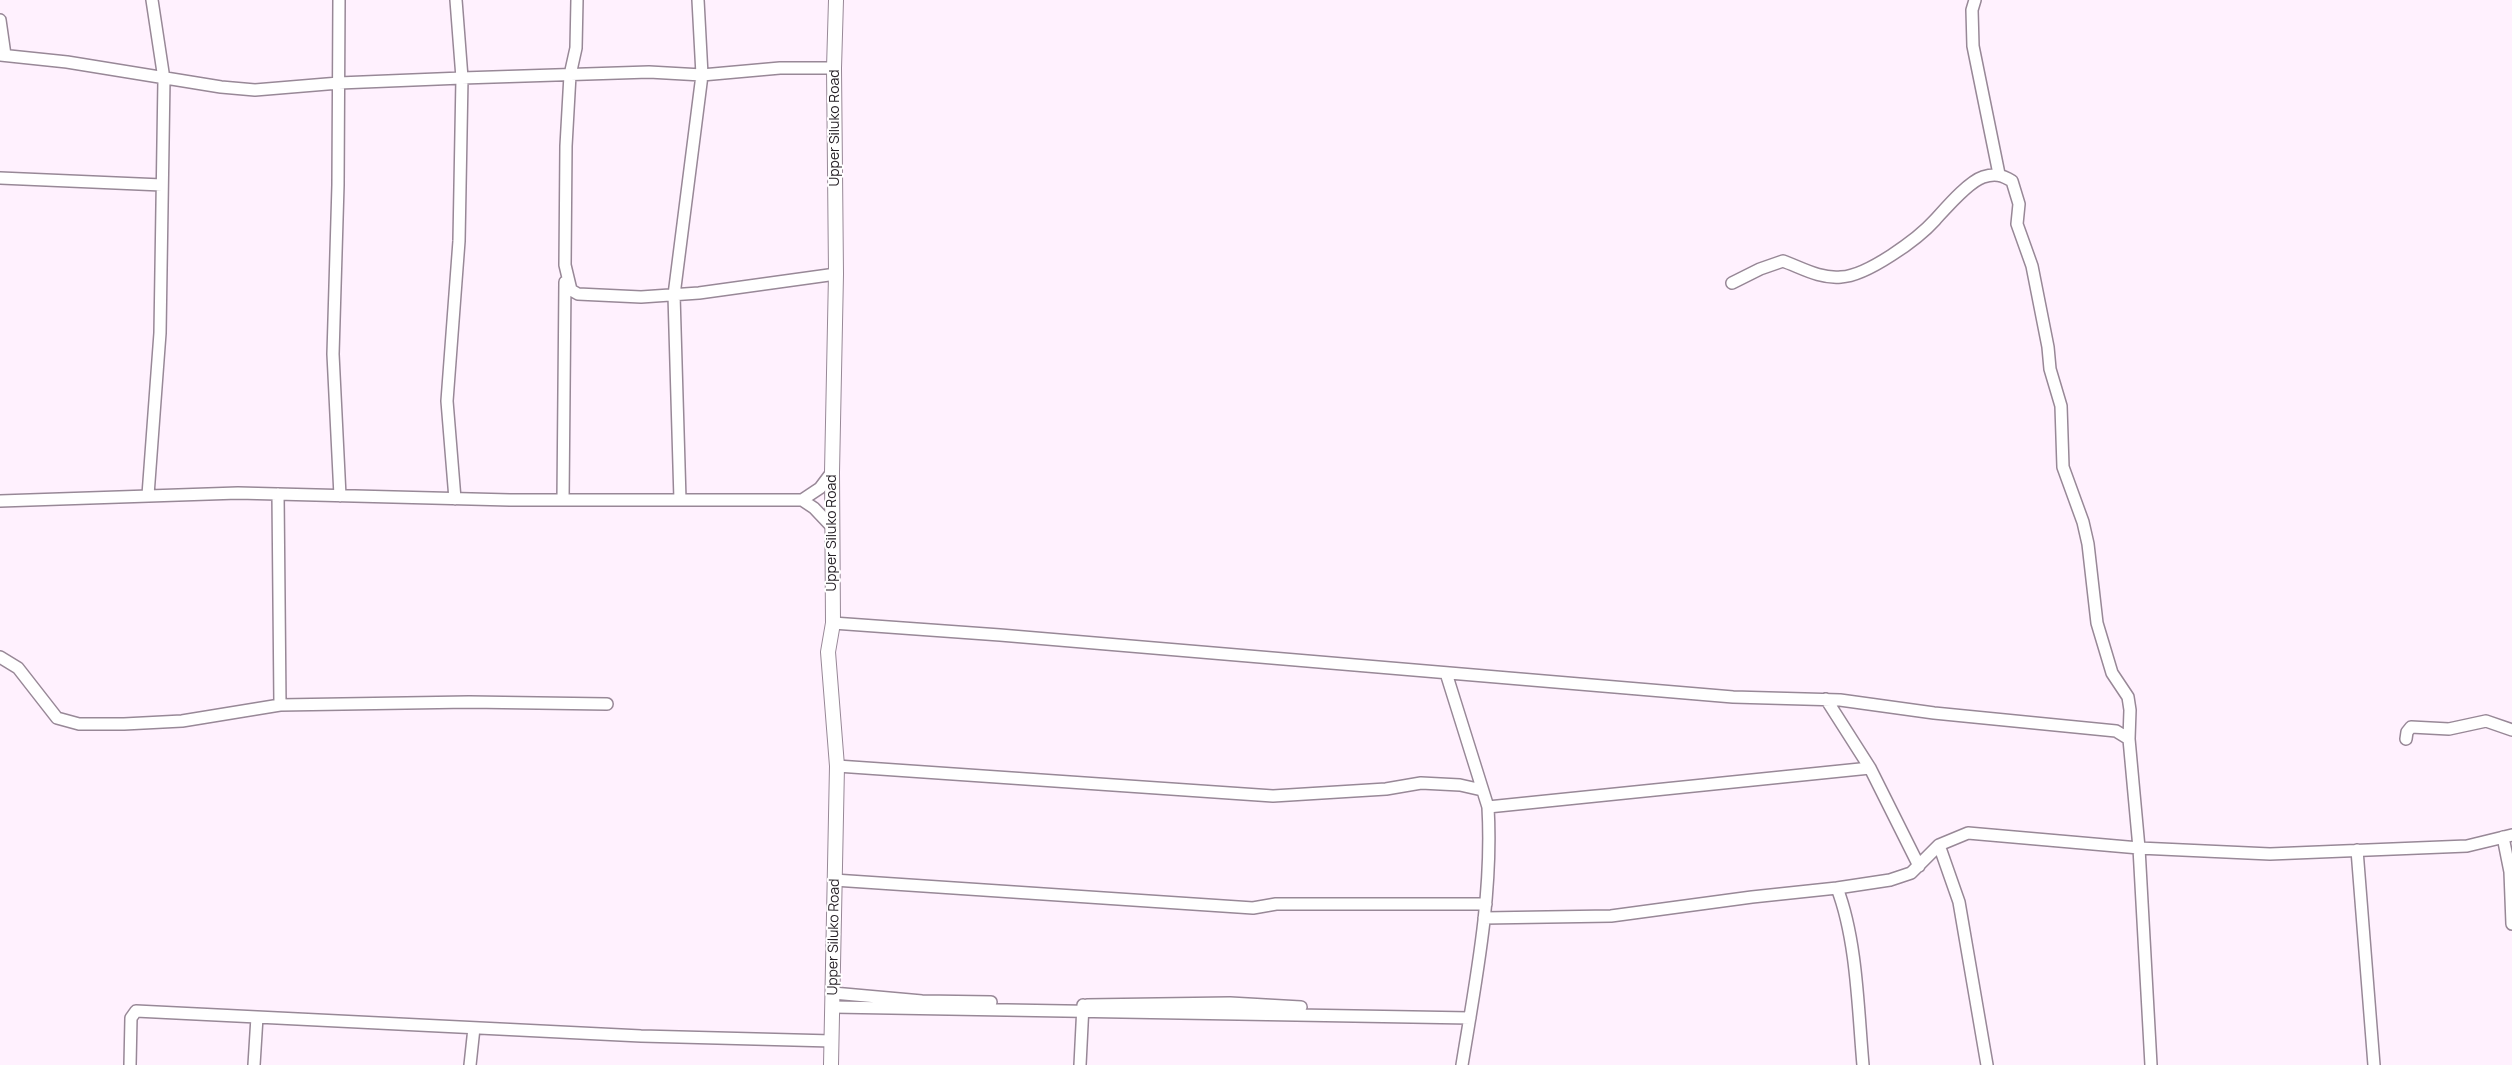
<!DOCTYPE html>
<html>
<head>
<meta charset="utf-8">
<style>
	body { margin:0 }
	canvas { display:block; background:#fff1fe }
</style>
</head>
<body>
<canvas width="2512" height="1065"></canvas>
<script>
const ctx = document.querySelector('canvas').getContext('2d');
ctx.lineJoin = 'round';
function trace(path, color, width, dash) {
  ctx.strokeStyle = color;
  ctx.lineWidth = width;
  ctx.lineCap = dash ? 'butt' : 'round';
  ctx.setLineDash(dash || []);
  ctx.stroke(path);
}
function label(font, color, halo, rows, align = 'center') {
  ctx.font = font + ' Manrope,sans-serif';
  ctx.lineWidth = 4;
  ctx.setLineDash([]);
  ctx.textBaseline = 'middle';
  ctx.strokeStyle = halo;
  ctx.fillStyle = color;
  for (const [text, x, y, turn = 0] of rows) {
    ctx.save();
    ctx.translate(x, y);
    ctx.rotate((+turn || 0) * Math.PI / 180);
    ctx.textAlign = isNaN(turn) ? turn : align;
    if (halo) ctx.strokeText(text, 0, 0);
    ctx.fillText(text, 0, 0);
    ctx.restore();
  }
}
const minor = new Path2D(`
	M339 0 338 185 333 354 340 496
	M577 0 576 48 570 75 566 146 565 265 571 290 578 294 641 297 699 293 836 274
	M1975 0 1972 10 1973 46 1999 174
	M0 20 5 55
	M0 55 67 62 221 87 255 90 339 83 462 78 649 72 702 75 780 68H834
	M0 178 162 185
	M1732 283 1760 269 1783 261C1802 268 1820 279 1841 277 1867 276 1918 239 1935 220 1946 208 1968 182 1983 177 1995 173 2002 175 2012 181L2019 204 2017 224 2032 266 2048 347 2050 369 2061 406 2063 467 2083 522 2088 544 2097 623 2112 673 2128 697 2130 710 2129 739
	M278 494 280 705
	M148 495 160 333 164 79 152 0
	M455 499 447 401 459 241 462 78 456 0
	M563 500 565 282
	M680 500 674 295 702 75 698 0
	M802 500 820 488 832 472
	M0 501 238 493 510 500H802L814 508 832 527
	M833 623 1000 635 1733 697 1840 700 1934 713 2116 731 2129 739 2139 848 2151 1065
	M0 657 18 668 57 718 79 724H124L182 721 280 705 469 702 607 704
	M1446 673 1488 807 1870 768
	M1826 699 1870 768 1919 866
	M2406 739 2407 732 2411 727 2449 729 2486 721 2512 730
	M837 766 1273 796 1386 789 1421 783 1460 785 1482 790
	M2503 837 2510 872 2512 924
	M1939 845 1959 902 1987 1065
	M2357 850 2374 1065
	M834 880 1253 908 1276 904H1486
	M1837 888 1890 880 1911 873 1939 845 1968 833 2139 848 2270 854 2467 846 2512 835
	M1484 918 1611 916 1752 897 1837 888C1857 940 1858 1010 1863 1065
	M833 993 922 1001 991 1002
	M1087 1005 1230 1003 1301 1007
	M833 1007 1470 1018
	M130 1065 131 1018 136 1011 641 1036 832 1041
	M254 1065 257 1017
	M470 1065 474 1028
	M1080 1065 1083 1005
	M1462 1065C1476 979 1493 894 1488 807`);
const major = new Path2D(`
	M831 1065 837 766 828 652 833 623 832 472 836 274 834 68 836 0`);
trace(minor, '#988897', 14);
trace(major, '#988897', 16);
trace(minor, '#fff', 11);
trace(major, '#fff', 14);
label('14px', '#262026', '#fff', [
	["Upper Siluko Road",835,128,-90],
	["Upper Siluko Road",832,533,-90],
	["Upper Siluko Road",834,937,-89]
]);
</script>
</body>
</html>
